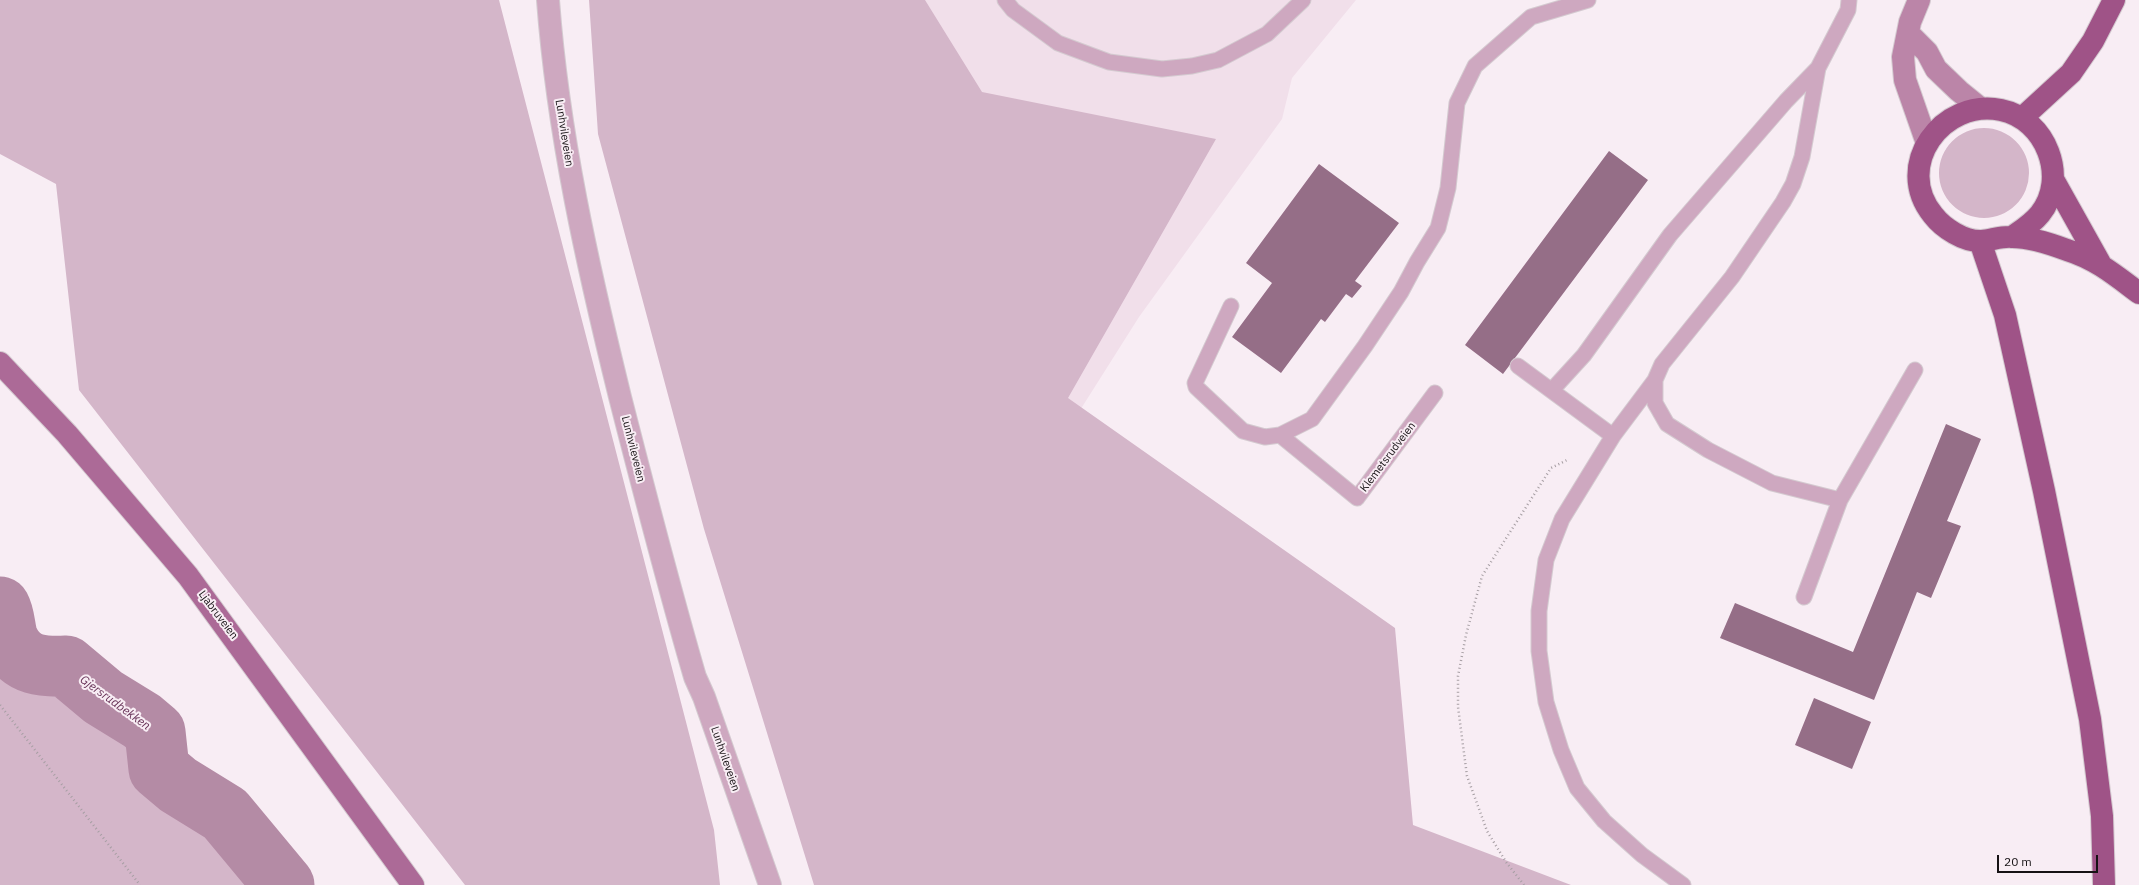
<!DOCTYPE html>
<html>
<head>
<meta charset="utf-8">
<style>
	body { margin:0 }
	#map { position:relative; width:2139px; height:885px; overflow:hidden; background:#f8edf4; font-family:"IBM Plex Sans",sans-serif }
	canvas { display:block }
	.scale { position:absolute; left:1997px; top:855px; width:101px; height:18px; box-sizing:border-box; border:2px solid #161214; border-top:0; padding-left:5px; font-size:12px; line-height:14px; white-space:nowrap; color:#161214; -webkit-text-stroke:3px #f8edf4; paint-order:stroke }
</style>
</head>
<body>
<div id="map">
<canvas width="2139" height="885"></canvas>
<div class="scale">20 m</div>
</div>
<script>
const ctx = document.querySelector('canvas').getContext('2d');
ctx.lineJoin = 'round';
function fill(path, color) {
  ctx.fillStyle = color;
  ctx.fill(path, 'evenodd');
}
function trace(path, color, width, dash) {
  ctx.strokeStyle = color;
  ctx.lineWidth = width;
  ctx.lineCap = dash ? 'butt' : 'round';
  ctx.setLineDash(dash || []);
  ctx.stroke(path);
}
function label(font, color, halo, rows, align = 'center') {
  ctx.font = font + ' "IBM Plex Sans",sans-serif';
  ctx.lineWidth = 4;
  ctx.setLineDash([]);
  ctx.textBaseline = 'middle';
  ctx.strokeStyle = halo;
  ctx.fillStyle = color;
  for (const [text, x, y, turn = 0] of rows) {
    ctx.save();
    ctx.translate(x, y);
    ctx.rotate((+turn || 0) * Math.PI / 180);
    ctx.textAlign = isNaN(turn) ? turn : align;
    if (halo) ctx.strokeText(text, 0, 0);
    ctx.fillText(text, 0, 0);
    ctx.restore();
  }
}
fill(new Path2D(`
	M874 0H1356L1292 78 1282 119 1139 317 1077 415 1031 432Z`), '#f1dfea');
fill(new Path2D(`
	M0 0H499L714 830 720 885H465L79 390 56 184 0 154Z
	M589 0H925L982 92 1216 139 1068 398 1395 628 1413 825 1571 885H814L704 529 598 134Z
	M1939 173a45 45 0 1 1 90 0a45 45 0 1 1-90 0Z
	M0 594 270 885H0Z`), '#d4b6c9');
trace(new Path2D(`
	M0 607C6 618 4 633 10 643 22 666 43 667 66 666L103 697 142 721 155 732 159 769 178 785 225 814 284 885`), '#b48ba5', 61);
fill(new Path2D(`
	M1609 151 1648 180 1503 374 1465 345Z
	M1319 164 1399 223 1355 281 1362 286 1352 298 1346 294 1325 322 1321 319 1281 373 1232 337 1272 283 1246 263Z
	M1946 424 1981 439 1947 521 1961 526 1931 598 1917 592 1874 700 1720 638 1735 603 1853 652Z
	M1814 698 1871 722 1852 769 1795 745Z`), '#956e87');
const lane = new Path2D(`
	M1005 0 1013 10 1058 43 1109 62 1162 69 1192 66 1218 60 1267 34 1303 0
	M1231 306 1195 383 1196 387 1243 431 1265 437 1280 435 1312 419 1365 346 1401 292 1417 262 1438 228 1448 188 1457 103 1475 66 1531 17 1588 0
	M1518 366 1613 436
	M1655 380 1613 436 1562 519 1546 560 1539 611V651L1546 702 1561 750 1577 788 1604 821 1642 855 1683 885
	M1552 390 1584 355 1670 235 1786 101 1818 68 1848 10 1849 0
	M1280 435 1357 498 1435 393
	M1840 500 1915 370
	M1804 597 1840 500 1772 483 1708 450 1667 424 1655 403V380L1662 364 1732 277 1783 202 1793 184 1802 157 1818 68`);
const street = new Path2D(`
	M548 0C558 135 588 267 620 397 644 491 668 584 695 677L704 697 770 885`);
const secondary = new Path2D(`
	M1919 0 1910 22 1903 57 1905 80 1927 143
	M1909 34 1927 52 1936 69 1959 91 1980 108`);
const primary = new Path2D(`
	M0 363 67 434 188 576 413 885`);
const highway = new Path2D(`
	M2022 118 2071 73 2093 41 2114 0
	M2053 179 2100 263
	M2012 237C2022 230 2032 224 2040 214 2069 178 2046 119 2001 110 1942 98 1893 166 1933 215 1943 228 1964 242 1982 241 1992 240 2002 236 2012 237 2029 237 2051 244 2067 250 2096 259 2115 275 2139 293
	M1980 241 2005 315 2044 491 2090 719 2102 816 2104 885`);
trace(lane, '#d4cad0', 17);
trace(street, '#d4cad0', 24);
trace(secondary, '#d4cad0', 24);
trace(primary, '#d4cad0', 24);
trace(highway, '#d4cad0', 24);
trace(new Path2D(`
	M0 705 140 885
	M1524 885 1506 862 1487 831 1467 776 1458 707V676L1466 635 1482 576 1551 468 1567 460`), '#a69ea3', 2.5, [1, 3]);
trace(lane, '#cea8c0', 15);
trace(street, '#cea8c0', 22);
trace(secondary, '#bb85a8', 22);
trace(primary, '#ac6a97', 22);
trace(highway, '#9f5387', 22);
label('11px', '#161214', '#f8edf4', [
	["Lunhvileveien",564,133,81],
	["Lunhvileveien",633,449,76],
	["Klemetsrudveien",1388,457,-53],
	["Ljabruveien",218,615,53],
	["Lunhvileveien",725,759,71]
]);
label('italic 12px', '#663156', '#f8edf4', [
	["Gjersrudbekken",115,703,36]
]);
</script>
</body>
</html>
